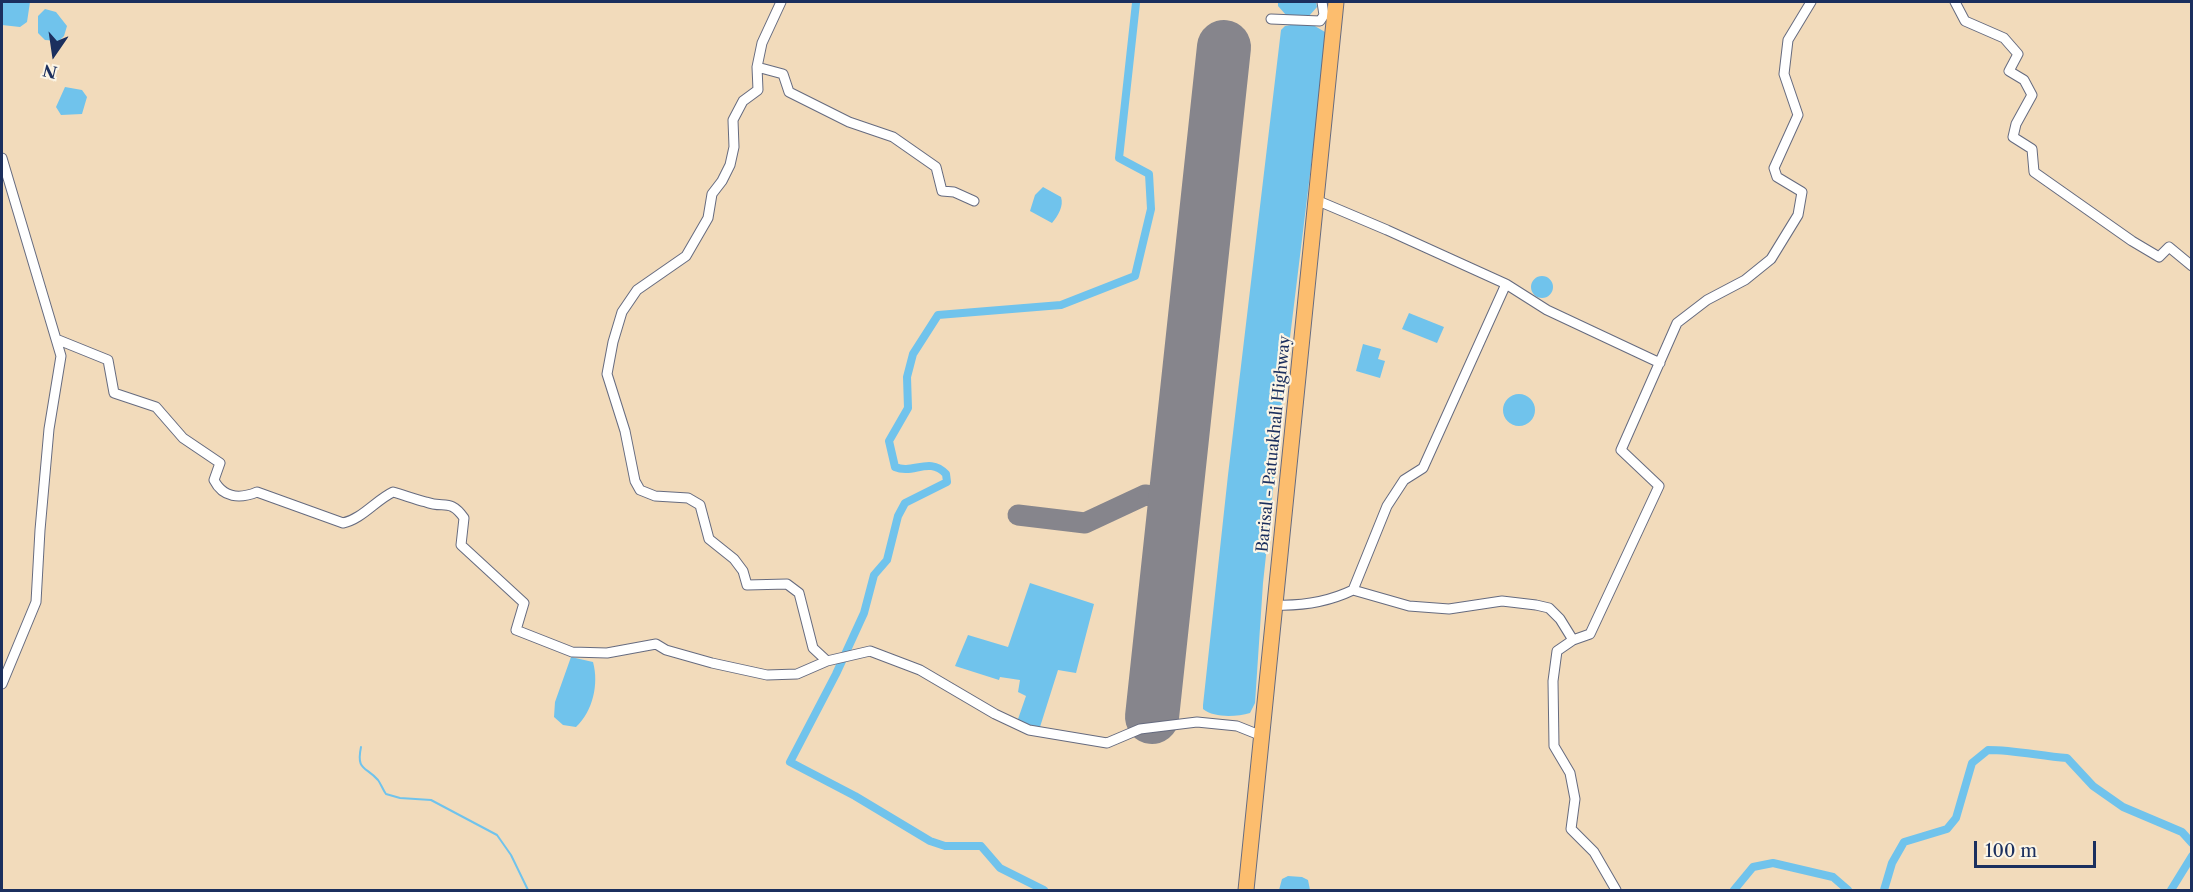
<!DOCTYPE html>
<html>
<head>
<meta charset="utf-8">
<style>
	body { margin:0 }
	#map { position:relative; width:2193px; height:892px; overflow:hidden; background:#f2dbbb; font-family:"Libre Caslon Text",serif }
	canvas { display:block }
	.frame { position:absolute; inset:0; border:3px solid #1b2f5e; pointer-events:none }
	.north { position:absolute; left:24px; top:24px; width:60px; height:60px; -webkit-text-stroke:4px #fcf5e5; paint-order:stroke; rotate:193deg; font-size:16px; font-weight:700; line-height:24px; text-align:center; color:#1b2f5e }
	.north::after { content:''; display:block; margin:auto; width:21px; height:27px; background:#1b2f5e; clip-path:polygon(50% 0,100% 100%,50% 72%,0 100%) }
	.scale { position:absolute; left:1974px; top:841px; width:122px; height:27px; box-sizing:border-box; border:3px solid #1b2f5e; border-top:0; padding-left:8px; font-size:18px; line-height:21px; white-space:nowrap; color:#1b2f5e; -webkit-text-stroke:4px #fcf5e5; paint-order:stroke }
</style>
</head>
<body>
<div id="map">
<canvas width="2193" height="892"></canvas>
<div class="frame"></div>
<div class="north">N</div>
<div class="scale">100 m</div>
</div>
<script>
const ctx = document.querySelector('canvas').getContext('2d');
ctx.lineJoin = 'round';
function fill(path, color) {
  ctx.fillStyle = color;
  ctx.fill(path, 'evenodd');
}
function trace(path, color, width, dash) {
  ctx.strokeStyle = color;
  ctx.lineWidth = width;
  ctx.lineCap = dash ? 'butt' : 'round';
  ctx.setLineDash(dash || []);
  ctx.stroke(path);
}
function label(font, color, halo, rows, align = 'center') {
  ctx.font = font + ' "Libre Caslon Text",serif';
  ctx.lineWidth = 4.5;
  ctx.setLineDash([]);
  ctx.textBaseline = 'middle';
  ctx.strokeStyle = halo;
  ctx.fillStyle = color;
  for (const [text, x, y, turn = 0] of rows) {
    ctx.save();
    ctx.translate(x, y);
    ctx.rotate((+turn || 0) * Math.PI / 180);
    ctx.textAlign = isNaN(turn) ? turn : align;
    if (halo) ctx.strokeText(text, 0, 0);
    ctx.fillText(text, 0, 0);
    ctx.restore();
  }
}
fill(new Path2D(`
	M2 2H30L27 22 20 27 2 25Z
	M1278 2H1316L1317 7 1309 16 1286 15 1278 6Z
	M45 9 56 12 67 26 64 36 59 41 45 40 38 33V16Z
	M1296 24 1313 25 1325 32 1323 68 1286 370 1263 583 1255 703 1250 713C1236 717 1214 718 1203 709V705L1228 475 1281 30 1285 26Z
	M65 87 82 90 87 97 82 114 61 115 56 107Z
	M1043 187 1061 197C1064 206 1058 216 1052 223L1030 211 1035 195Z
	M1531 287a11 11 0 1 1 22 0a11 11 0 1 1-22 0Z
	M1409 313 1444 327 1437 343 1402 329Z
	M1363 344 1381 349 1378 359 1385 361 1380 378 1356 371Z
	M1503 410a16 16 0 1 1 32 0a16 16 0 1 1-32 0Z
	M1030 583 1094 604 1076 673 1058 670 1040 727 1017 722 1026 696 1018 692 1020 680 1000 677 999 680 955 666 968 635 1008 647Z
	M571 657 593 662C599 684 593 711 576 727L563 725 554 717 555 702Z
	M1288 876 1302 877 1308 880 1310 890H1279L1282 879Z`), '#70c3ec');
trace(new Path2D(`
	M361 747C356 771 366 766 378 780 381 784 383 790 386 794L400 798 431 800 497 835 511 855 528 890`), '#70c3ec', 2);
trace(new Path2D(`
	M1044 890 1000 868 981 846H945L930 841 855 796 790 762 836 674 864 613 874 575 887 560 898 516 905 503 947 482 946 474C929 456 913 475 895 467L889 441 908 408 907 377 913 354 938 315 1061 305 1135 276 1151 209 1149 174 1119 158 1136 3
	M1734 890 1753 867 1773 863 1833 877 1848 890
	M1884 890 1892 863 1904 842 1947 829 1956 818 1972 763 1988 750C2015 750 2040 756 2067 758L2093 786 2123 807 2182 832 2192 843
	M2171 890 2192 856`), '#70c3ec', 8);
trace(new Path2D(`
	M1018 515 1085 523 1145 495 1175 499`), '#86858c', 21);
trace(new Path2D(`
	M1152 717 1224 47`), '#86858c', 54);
const minor = new Path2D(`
	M1955 2 1965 21 2004 38 2018 54 2009 71 2024 80 2032 95 2016 124 2013 137 2032 149 2034 172 2132 241 2159 257 2169 247 2192 266
	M1271 19 1320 21 1324 15 1322 2
	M757 67 762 43 781 2
	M2 158 61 356 49 429 40 530 36 602 2 684
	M1316 200 1387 230 1506 284 1547 310 1660 363
	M56 339 108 360 114 393 156 407 183 438 220 463 214 480C223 498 240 499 257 492L343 523C362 519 376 500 393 492 404 495 414 499 426 502 444 509 450 498 464 518L461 545 524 603 516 630 572 652 607 653 656 644 666 650 712 663 767 675 797 674 827 661 870 651 920 670 995 714 1029 730 1107 743 1140 729 1197 722 1237 726 1262 736
	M1353 590 1409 606 1449 609 1502 601 1536 605 1549 608 1560 619 1573 640
	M1276 605C1304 606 1328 602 1353 590L1387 506 1404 480 1423 468 1506 284
	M827 661 813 648 799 593 787 584 747 585 743 571 734 559 709 539 700 505 688 498 655 496 640 490 635 481 625 431 607 374 613 342 622 312 637 290 686 256 708 218 712 194 722 181 730 165 734 147 733 120 743 101 758 90 757 67 783 74 789 92 849 122 893 137 936 167 942 191 954 192 974 201
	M1616 890 1594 852 1571 829 1575 799 1570 773 1554 746 1553 681 1557 651 1573 640 1590 634 1659 486 1621 450 1677 323 1707 300 1745 280 1771 259 1798 215 1802 192 1777 177 1774 168 1798 115 1784 74 1788 40 1811 2`);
const trunk = new Path2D(`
	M1246 890 1336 2`);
trace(minor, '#666b7f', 11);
trace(trunk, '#666b7f', 17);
trace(minor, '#fff', 9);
trace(trunk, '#fcbd6e', 15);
label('16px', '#1b2f5e', '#fcf5e5', [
	["Barisal - Patuakhali Highway",1274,444,-84]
]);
</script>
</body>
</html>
